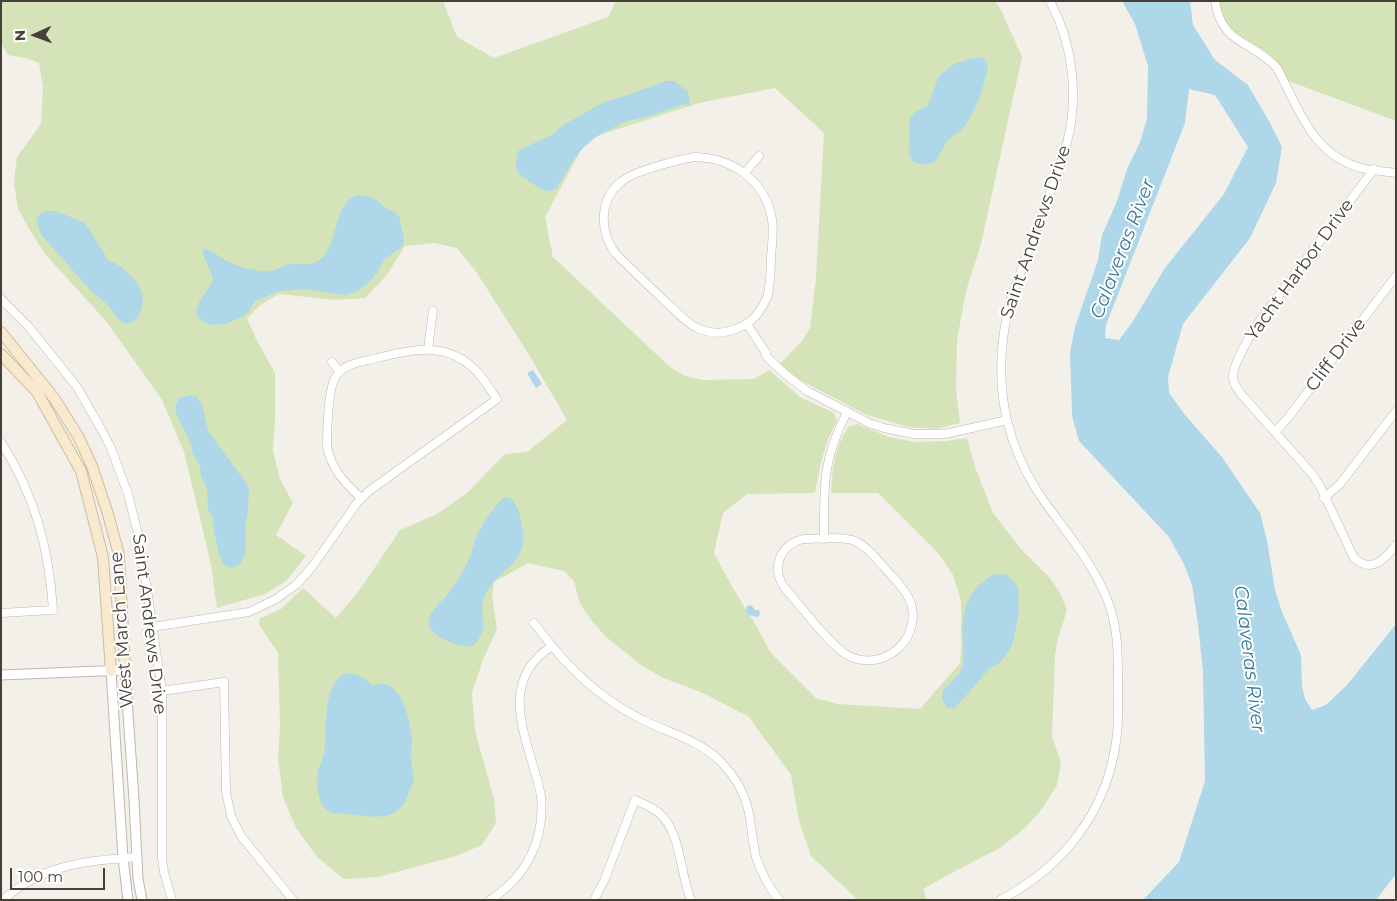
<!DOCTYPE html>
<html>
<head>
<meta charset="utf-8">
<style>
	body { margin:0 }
	#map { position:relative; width:1397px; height:901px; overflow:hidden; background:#f3f0ea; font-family:Montserrat,sans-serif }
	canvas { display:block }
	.frame { position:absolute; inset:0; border:2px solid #474039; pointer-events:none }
	.north { position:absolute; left:10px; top:10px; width:50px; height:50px; -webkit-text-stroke:4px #fff; paint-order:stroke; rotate:268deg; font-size:14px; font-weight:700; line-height:20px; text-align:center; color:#474039 }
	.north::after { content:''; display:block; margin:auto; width:18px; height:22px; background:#474039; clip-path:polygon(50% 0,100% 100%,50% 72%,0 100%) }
	.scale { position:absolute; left:10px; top:868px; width:95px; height:22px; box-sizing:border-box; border:2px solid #474039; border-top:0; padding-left:6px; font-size:15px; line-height:18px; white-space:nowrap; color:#474039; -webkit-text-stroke:4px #fff; paint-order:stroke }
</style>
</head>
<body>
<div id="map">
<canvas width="1397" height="901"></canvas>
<div class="frame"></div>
<div class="north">N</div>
<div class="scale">100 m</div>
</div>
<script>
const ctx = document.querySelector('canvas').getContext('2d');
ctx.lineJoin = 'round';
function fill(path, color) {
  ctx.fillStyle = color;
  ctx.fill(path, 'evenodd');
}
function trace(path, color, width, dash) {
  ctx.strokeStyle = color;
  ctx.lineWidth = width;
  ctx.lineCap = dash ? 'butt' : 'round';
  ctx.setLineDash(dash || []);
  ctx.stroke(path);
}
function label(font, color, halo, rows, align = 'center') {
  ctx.font = font + ' Montserrat,sans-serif';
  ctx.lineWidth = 4;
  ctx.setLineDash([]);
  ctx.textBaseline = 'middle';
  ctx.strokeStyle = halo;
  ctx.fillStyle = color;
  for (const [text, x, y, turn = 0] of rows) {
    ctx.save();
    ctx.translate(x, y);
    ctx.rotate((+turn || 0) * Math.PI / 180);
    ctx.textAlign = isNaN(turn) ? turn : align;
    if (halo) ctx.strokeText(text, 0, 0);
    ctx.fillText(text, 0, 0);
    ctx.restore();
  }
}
fill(new Path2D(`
	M1 1H443L457 37 494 58 608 17 616 1H995L1001 10 1022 57 981 244 966 291 957 340 956 389 960 423 936 429 908 427 867 415 798 379 780 364 802 341 810 328 816 279 824 133 775 88 699 103 593 137 583 146 545 217 553 257 670 367 685 376 704 380 754 379 769 370 800 397 834 413 837 421C824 443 820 467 815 493L747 494 723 513 714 553 731 585 757 627 770 652 816 698 837 704 920 709 960 663 961 651V601L953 575 939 554 878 493H831C832 469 835 448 848 427L857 424 889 437 915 442 946 441 967 438 975 467 993 513 1021 549 1050 578 1060 593 1067 610 1058 639 1055 655 1052 737 1061 762 1057 785 1042 809 1025 828 1000 848 959 869 923 889 927 900H858L811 856 799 821 791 775 749 717 703 693 661 677 641 665 605 636 591 620 580 604 574 581 564 571 528 563 494 582 492 596 497 629 483 660 472 693 475 731 494 799 496 823 482 845 456 856 378 877 344 879 317 857 296 828 283 797 278 759 280 728 278 653 260 626 259 619 281 609 303 588 336 618 361 588 400 530 437 514 466 494 505 454 527 452 567 420 531 358 477 273 457 248 435 243 405 246 386 276 365 298 335 300 279 294 260 305 247 318 256 339 275 373V419L273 451 280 479 293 503 276 535 306 556 286 581 265 594 217 608 211 564 184 452 162 400 106 321 45 254 31 232 18 209 14 184 17 157 41 124 43 87 39 63 25 58 8 55 1 43Z
	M1215 1H1396V121L1283 79 1271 62 1222 24Z`), '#d4e3b8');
fill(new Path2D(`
	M1122 1H1190L1193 25 1215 60 1248 85 1270 123 1282 147 1276 183 1250 238 1183 324 1168 377 1169 393 1185 415 1222 457 1260 513 1267 540 1275 590 1282 612 1301 655 1302 686 1305 699 1312 710 1326 705 1347 685 1396 624V874L1376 900H1143L1179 862 1205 781 1203 672 1198 624 1192 585 1184 564 1169 537 1079 441 1072 416 1070 353 1075 327 1098 260 1102 235 1117 201 1127 169 1140 142 1147 119 1148 66 1135 24ZM1189 89 1215 95 1248 147 1224 194 1165 268 1133 321 1119 340 1105 338 1106 325 1185 123Z
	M973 58H983L988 64C987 80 974 116 963 128 959 133 953 136 948 140 942 147 940 157 933 163 922 166 911 165 909 153L910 118 916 112 928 105 939 76 954 64Z
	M666 81H674L688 92 691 106 684 104 653 115 624 122 596 137 583 148 572 162 557 188 551 191 542 190 523 177 516 170 517 154 519 150 550 136 565 124 604 102 628 95Z
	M357 195C379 197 373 199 389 210 393 212 396 212 399 216L404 239 403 246 385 259 373 278 365 286 355 292 344 295 306 289 280 291 255 301 247 314 226 324 211 325 204 322 198 317 196 313 199 302 213 281C213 270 202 260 203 249 213 250 219 257 227 261 239 267 259 273 272 271 277 270 282 266 287 265 296 263 305 265 314 263 341 254 329 205 357 195Z
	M45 211H56L85 223 109 261C121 264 139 281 142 293 146 307 136 332 119 320L105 302 93 293 45 239 40 232 36 218Z
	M533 370 542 384 536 388 527 373Z
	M190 395 197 397 202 405 208 431 249 487 248 511 245 527 246 552 240 564 232 568 224 565 219 554 213 527 212 515 208 510 207 489 201 476 200 465 193 455 191 444 177 416 175 406 179 398Z
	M506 497 510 498C519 507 519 512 522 525 530 568 499 564 485 596 476 616 493 625 473 646 461 647 450 643 440 637 434 633 427 628 429 619 431 610 442 602 447 595 456 584 464 570 469 559 472 553 473 546 475 540 479 530 496 501 506 497Z
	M995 574 1007 575 1018 587 1019 612 1012 646 1001 662 989 669 955 708H948C931 689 955 684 961 670 965 661 963 649 963 639 961 609 968 589 995 574Z
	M751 605 755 610H759L760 614 758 617 748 615 746 611 747 606Z
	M344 674C356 673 363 676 372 685 376 685 380 684 384 684 404 686 411 726 412 742 412 747 410 752 411 758 411 766 414 773 414 781 408 789 409 799 402 806 389 823 360 815 342 813 322 818 317 794 317 779 317 770 322 762 324 753 328 730 321 687 344 674Z`), '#aed7e9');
const minor = new Path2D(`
	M1215 1C1222 46 1252 40 1277 68 1299 108 1311 154 1361 168 1372 171 1385 171 1396 173
	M695 157C732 158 765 180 772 219 774 231 772 244 771 257 771 270 770 283 768 295 762 310 753 323 738 328 725 334 710 334 697 328 685 322 677 312 667 303 650 287 632 270 615 253 599 230 599 199 622 181 637 170 677 160 695 157Z
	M1374 169 1258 323C1251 334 1233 364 1233 377 1233 384 1238 390 1242 395L1313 475 1321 488 1354 558C1372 574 1385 559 1396 545
	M745 173 759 156
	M1 299 29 327 77 387 100 427 111 448 128 494 140 542 162 691V858L164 872 172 900
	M747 324 766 353V356L785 374 807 391 869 423 884 428 914 434H945L1007 420
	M428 349 433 311
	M332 362 339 371
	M1275 432 1287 419 1396 276
	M1 442C35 496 49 547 53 610L1 613
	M1324 498 1340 484 1396 411
	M803 539C818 539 837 536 852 540 866 545 874 556 884 567 894 579 908 591 912 607 919 642 882 672 849 656 831 647 799 604 784 587 771 567 780 545 803 539Z
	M824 539C824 485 822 461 847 412
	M534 623 552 646
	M152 627 249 612 276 599 297 584 312 567 357 503 369 491 497 399C491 391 486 382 479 374 450 340 414 349 377 358 362 362 345 363 336 376 328 388 327 432 327 447 332 470 345 483 361 498
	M162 691 224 682 226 792 231 816 241 836 293 900
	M3 900C42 864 87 861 137 857
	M490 900C527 876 545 840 541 796 531 744 493 684 552 646 579 679 610 705 649 723 673 734 699 741 719 760 735 776 747 797 750 819 752 832 753 844 756 857 761 873 769 887 779 900
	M594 900 604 881 635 800C643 804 652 807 659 813 681 831 680 874 691 900
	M1000 900C1063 867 1106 813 1116 742 1119 724 1118 706 1118 689 1118 658 1119 628 1107 599 1093 564 1068 534 1046 504 1000 440 991 369 1012 295 1023 266 1033 237 1044 208 1052 187 1061 165 1067 143 1079 96 1073 44 1050 1`);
const tertiary = new Path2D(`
	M111 671 123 858 128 900
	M1 675 125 670 134 800 138 879 142 900`);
const secondary = new Path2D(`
	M1 332 54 398 78 436 92 466 108 514 119 555 125 670
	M1 354 37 392 81 471 103 557 111 671`);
trace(minor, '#beb7ae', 9);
trace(tertiary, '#beb7ae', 11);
trace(secondary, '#cebd9f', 12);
trace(minor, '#fff', 8);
trace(tertiary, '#fff', 9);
trace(secondary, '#f9eacf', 10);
label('18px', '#474039', '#fff', [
	["Saint Andrews Drive",1036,232,-71],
	["Yacht Harbor Drive",1300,270,-54],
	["Cliff Drive",1336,355,-53],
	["Saint Andrews Drive",149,624,83],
	["West March Lane",122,630,-94]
]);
label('italic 19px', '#397a99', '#fff', [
	["Calaveras River",1123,249,-69],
	["Calaveras River",1249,659,83]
]);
</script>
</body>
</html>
